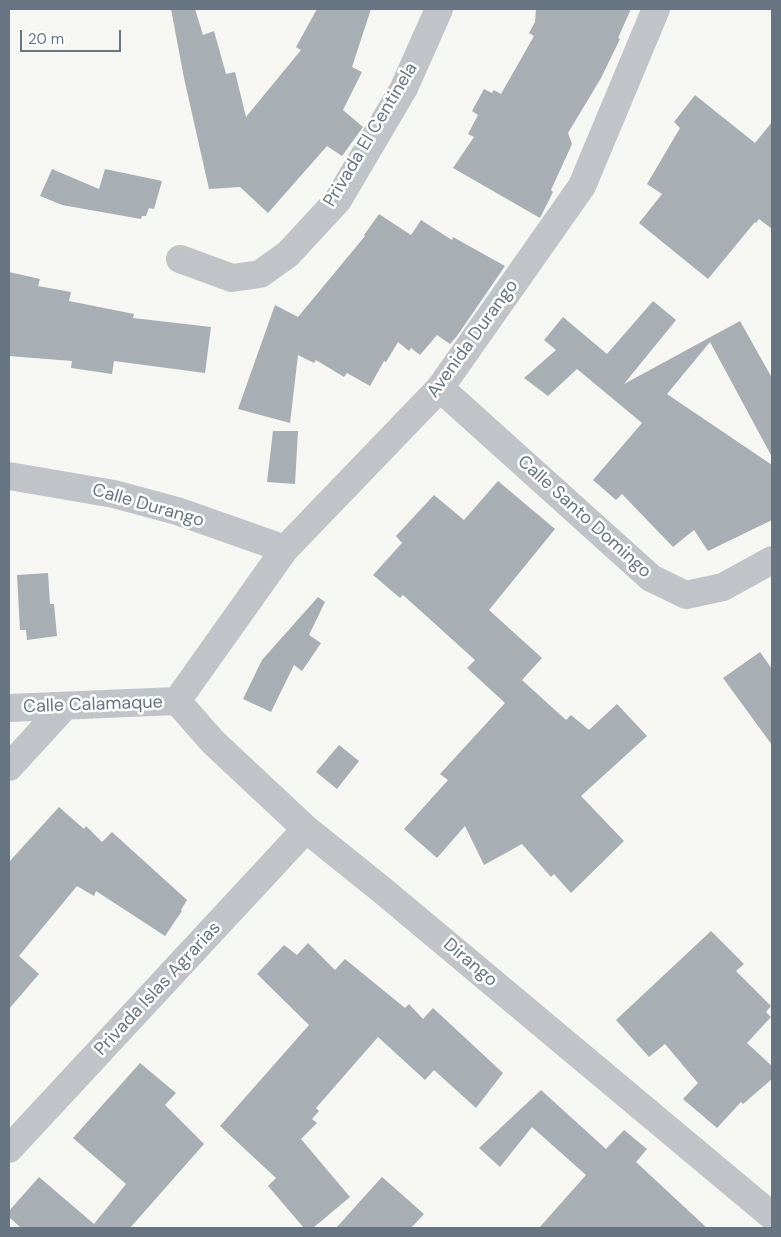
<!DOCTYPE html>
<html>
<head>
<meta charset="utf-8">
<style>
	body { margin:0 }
	#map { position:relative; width:781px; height:1237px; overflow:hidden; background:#f6f6f3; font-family:"DM Sans",sans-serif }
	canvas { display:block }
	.frame { position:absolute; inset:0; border:10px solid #677582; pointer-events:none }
	.scale { position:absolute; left:20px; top:30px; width:101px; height:22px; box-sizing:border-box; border:2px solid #677582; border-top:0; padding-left:6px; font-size:15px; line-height:18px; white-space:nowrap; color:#677582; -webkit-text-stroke:4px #fff; paint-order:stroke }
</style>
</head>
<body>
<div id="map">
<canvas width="781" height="1237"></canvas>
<div class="frame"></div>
<div class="scale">20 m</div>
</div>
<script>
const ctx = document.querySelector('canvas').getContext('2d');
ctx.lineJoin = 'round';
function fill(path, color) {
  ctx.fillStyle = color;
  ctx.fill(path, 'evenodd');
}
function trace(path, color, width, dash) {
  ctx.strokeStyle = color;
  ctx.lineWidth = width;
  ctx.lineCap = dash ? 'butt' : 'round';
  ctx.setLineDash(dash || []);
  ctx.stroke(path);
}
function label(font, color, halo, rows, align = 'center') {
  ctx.font = font + ' "DM Sans",sans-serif';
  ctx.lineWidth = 5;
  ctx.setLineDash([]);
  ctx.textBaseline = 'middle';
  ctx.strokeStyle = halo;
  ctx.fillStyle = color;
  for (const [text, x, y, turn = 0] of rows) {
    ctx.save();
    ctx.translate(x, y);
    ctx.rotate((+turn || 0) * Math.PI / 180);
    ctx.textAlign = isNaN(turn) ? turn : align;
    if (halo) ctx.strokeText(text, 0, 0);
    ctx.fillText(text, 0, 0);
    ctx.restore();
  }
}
fill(new Path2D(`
	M171 9H195L203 35 214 31 226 74 235 72 246 117 301 50 296 47 317 9H371L352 67 362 72 343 110 363 127 342 156 327 146 268 213 240 187 209 189 184 78Z
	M536 9H631L618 38 620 39 601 78 568 133 572 144 551 190 553 192 540 218 453 168 474 137 468 134 478 115 472 111 484 89 492 93 494 90 501 94 534 36 529 33 535 22Z
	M695 95 755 143 772 122V229L759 219 756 223 755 222 708 279 639 223 662 194 647 184 680 128 674 122Z
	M52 169 99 189 105 169 162 181 154 209 149 208 146 216H142L141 219 62 205 40 196Z
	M379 214 411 235 421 220 452 240 453 237 505 266 457 336 450 344 437 335 420 355 411 348 409 351 398 342 386 362 384 361 370 386 347 373 344 377 316 360 314 363 298 355 290 423 238 409 275 305 298 317 365 236 364 235Z
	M9 272 40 279 38 286 71 292 69 301 134 314 133 318 211 327 205 373 114 361 112 374 71 368 72 361 9 356Z
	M653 301 676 320 624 384 740 321 772 378V457L710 342 667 394 772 465V520L708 551 694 530 673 547 622 494 616 500 593 480 642 423 577 369 548 396 524 378 556 350 544 340 563 317 607 354Z
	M273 431H298L295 484 267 482Z
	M498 481 555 529 489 610 542 658 522 680 566 720 571 715 589 730 617 704 647 736 581 796 624 841 571 893 554 874 551 877 522 844 484 865 465 826 437 858 404 829 448 780 440 774 505 703 467 668 475 660 403 595 400 598 373 575 402 543 396 536 434 495 464 520Z
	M48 573 50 604H54L57 636 27 640 26 630H20L17 575Z
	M318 597 325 602 309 635 321 643 302 671 294 665 271 712 243 699 262 660Z
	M760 652 772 669V745L723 678Z
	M339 745 359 761 337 789 316 772Z
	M59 807 84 829 86 826 102 842 112 832 187 900 181 910 182 911 165 936 96 891 94 896 77 886 19 956 39 974 9 1009V862Z
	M711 931 744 964 736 971 771 1006 766 1012 771 1017 747 1043 772 1066V1079L743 1104 741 1102 717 1128 683 1099 698 1083 665 1044 649 1057 616 1020Z
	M308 943 335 970 345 959 405 1008 409 1004 423 1019 433 1008 503 1073 476 1108 434 1070 425 1080 378 1037 316 1108 319 1111 312 1119 317 1123 301 1139 350 1197 313 1228H304L268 1186 276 1178 220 1126 309 1025 257 974 284 945 297 955Z
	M140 1063 176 1093 165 1105 204 1144 130 1228H21L9 1217V1211L39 1177 94 1224 126 1184 73 1138Z
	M541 1090 606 1149 624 1130 647 1149 636 1162 707 1228H539L586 1175 532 1127 500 1167 479 1148Z
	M382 1177 424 1214 411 1228H336Z`), '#a7aeb4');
trace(new Path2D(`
	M180 259 232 278 260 274 288 254 338 200 404 88 439 9
	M440 388 651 578 686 595 723 587 772 560
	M9 476 114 494 177 511 285 549
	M177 701 285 549 440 388 582 186 656 9
	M177 701 213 742 306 829 382 890 772 1216
	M9 708 177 701
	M9 767 65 706
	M9 1149 306 829`), '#c0c3c7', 28);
label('18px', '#677582', '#fff', [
	["Privada El Centinela",371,135,-59],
	["Avenida Durango",473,339,-54],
	["Calle Durango",148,506,16],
	["Calle Santo Domingo",584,517,42],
	["Calle Calamaque",93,705,-2],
	["Dirango",470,963,40],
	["Privada Islas Agrarias",158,989,-47]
]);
</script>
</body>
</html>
